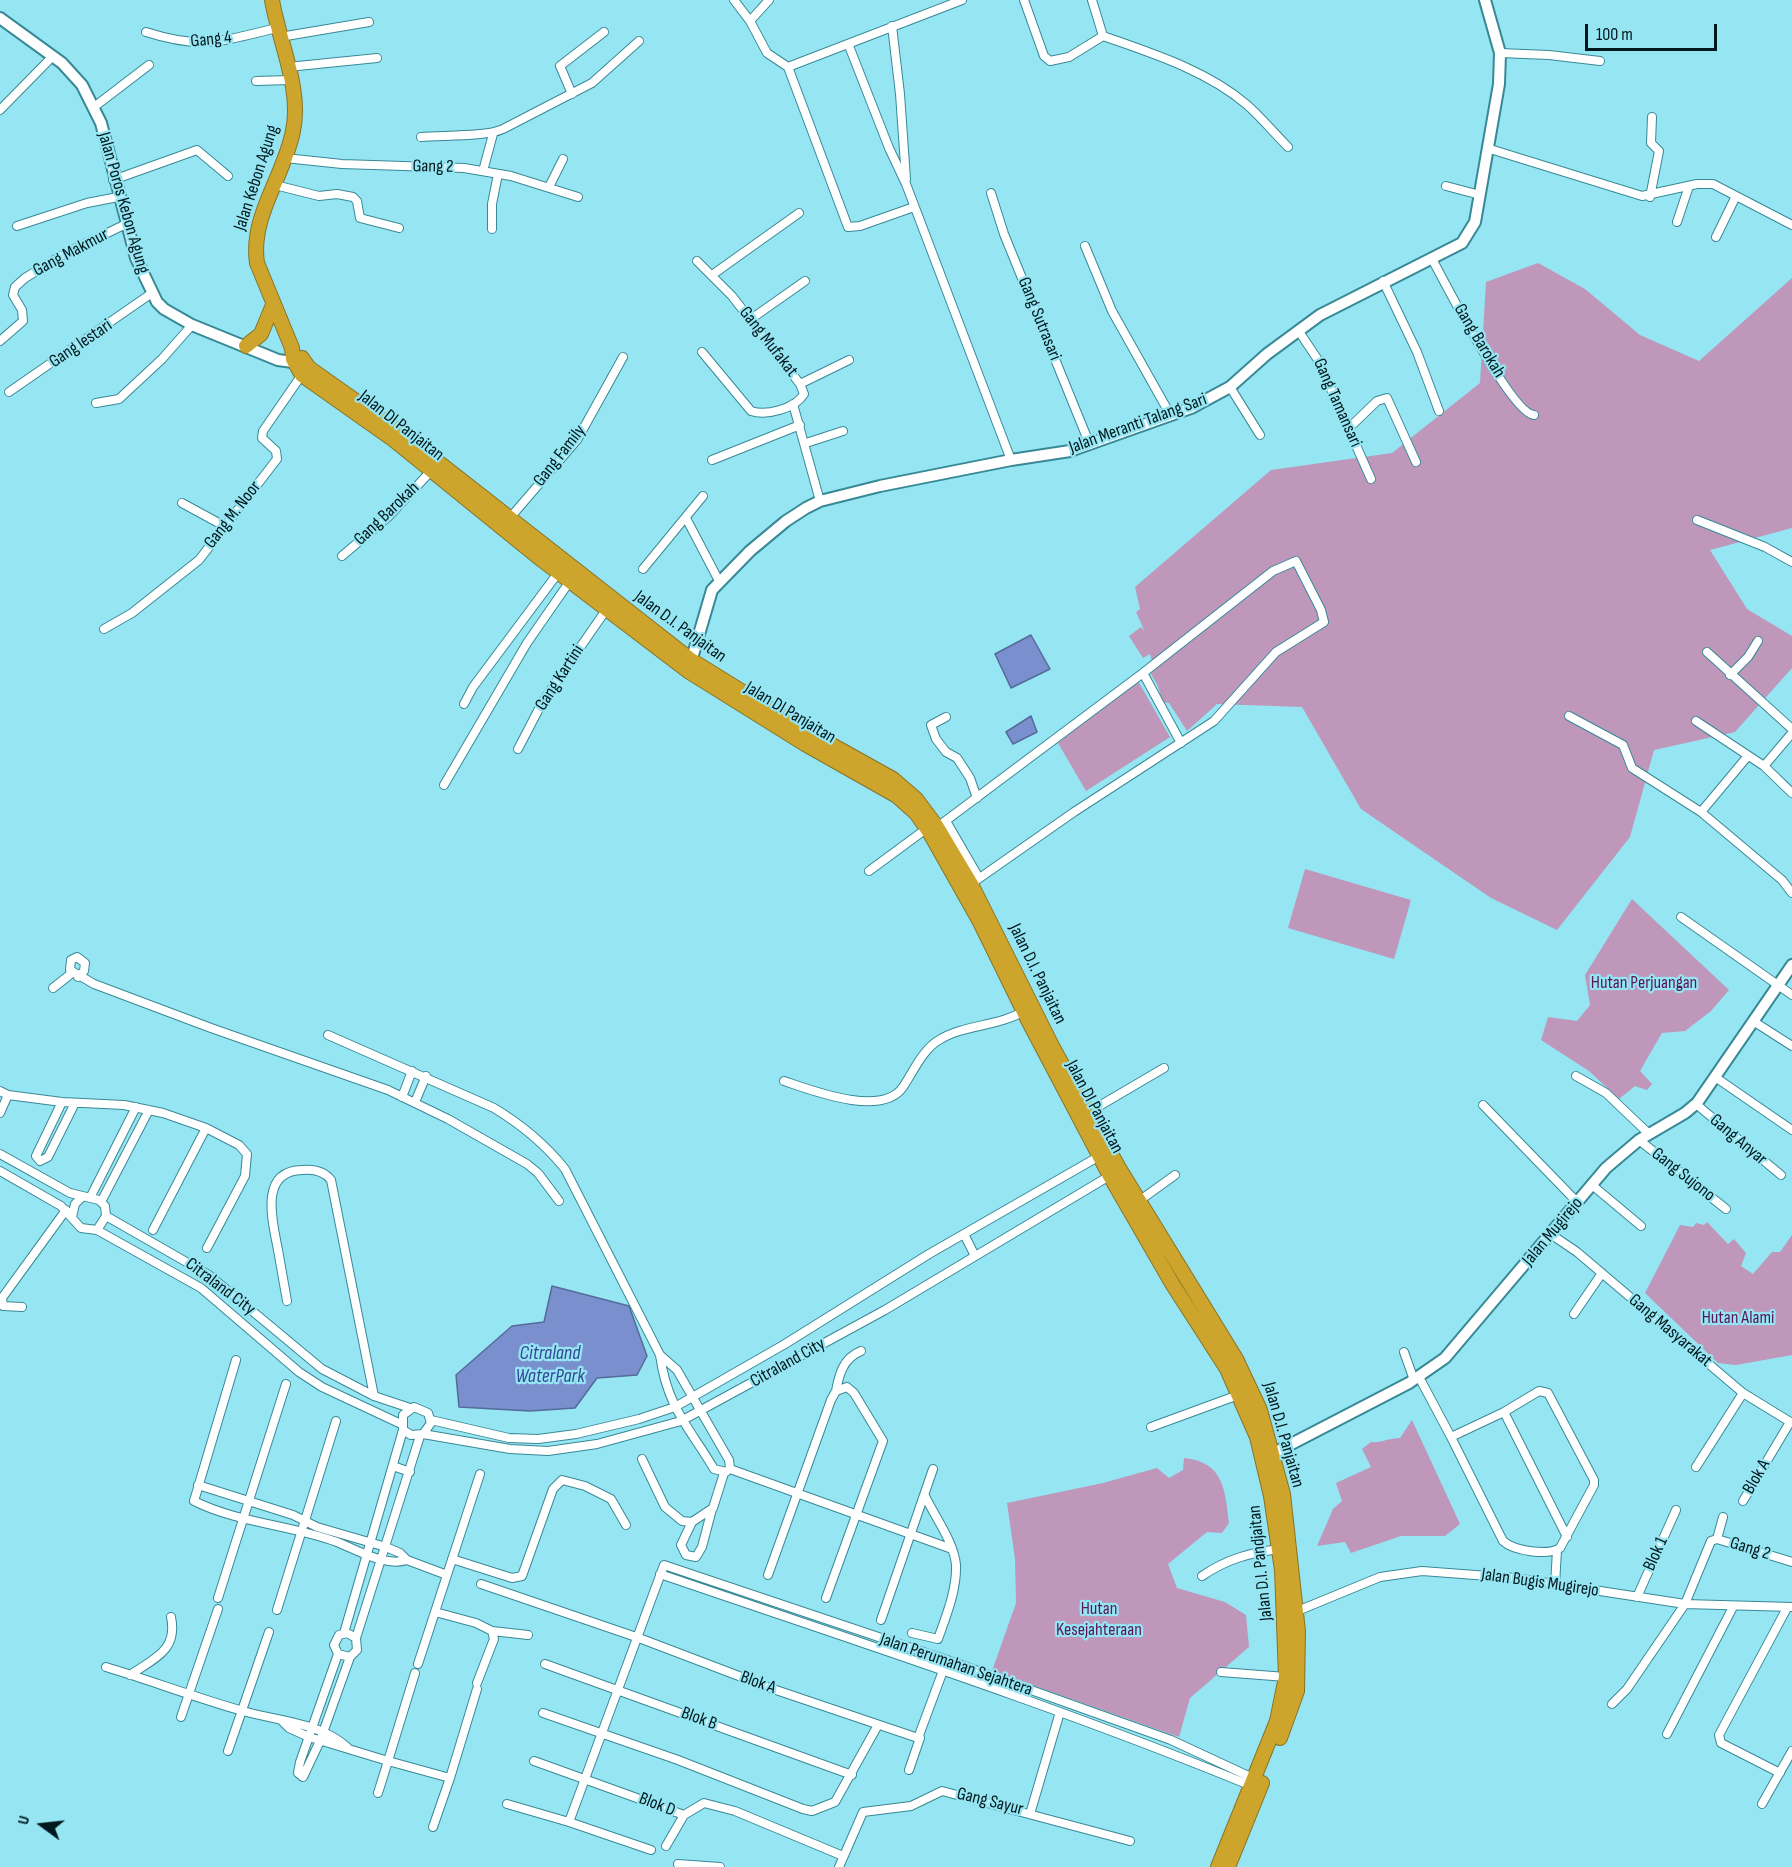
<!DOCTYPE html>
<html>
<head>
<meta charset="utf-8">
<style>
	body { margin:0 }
	#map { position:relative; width:1792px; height:1867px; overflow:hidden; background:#96e5f3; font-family:"Sofia Sans Condensed",sans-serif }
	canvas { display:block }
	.north { position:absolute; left:12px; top:1795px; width:60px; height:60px; -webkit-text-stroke:4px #96e5f3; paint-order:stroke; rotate:285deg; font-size:16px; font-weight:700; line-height:24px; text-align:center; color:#01181c }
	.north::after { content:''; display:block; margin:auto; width:21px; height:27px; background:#01181c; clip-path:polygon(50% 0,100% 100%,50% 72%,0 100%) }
	.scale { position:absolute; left:1585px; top:24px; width:132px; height:27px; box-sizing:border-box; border:3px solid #01181c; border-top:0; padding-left:8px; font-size:18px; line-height:21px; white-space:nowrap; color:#01181c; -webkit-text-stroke:4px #96e5f3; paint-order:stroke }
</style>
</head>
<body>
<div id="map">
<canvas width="1792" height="1867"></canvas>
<div class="north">U</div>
<div class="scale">100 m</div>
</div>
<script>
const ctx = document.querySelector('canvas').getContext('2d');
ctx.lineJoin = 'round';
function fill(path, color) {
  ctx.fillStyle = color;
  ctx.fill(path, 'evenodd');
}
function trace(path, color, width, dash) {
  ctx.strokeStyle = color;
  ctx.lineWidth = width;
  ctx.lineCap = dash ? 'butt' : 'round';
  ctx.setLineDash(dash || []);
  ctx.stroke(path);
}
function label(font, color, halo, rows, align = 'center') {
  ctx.font = font + ' "Sofia Sans Condensed",sans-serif';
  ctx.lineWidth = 4.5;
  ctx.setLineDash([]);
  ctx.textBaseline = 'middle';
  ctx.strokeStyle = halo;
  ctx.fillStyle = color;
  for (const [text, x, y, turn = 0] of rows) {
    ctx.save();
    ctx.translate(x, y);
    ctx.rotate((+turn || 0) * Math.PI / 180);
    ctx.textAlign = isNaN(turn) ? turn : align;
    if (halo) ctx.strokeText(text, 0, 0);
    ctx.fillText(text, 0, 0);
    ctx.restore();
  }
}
fill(new Path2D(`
	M1538 263 1585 289 1640 335 1699 361 1792 278V528L1710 550 1747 609 1792 636V668L1735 732 1654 750 1630 837 1557 930 1491 898 1361 809 1302 707 1217 704 1187 731 1169 703 1162 702 1158 686 1151 674 1154 670 1150 654 1143 658 1129 636 1141 627 1145 632 1136 612 1140 609 1135 587 1271 470 1392 453 1480 383 1486 282Z
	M1138 681 1170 737 1086 791 1058 743Z
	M1305 869 1411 900 1394 959 1288 928Z
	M1632 899 1729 990 1711 1011 1685 1031 1662 1033 1640 1071 1652 1084 1647 1090 1635 1086 1619 1099 1589 1071 1541 1040 1548 1017 1577 1021 1590 1005 1585 975Z
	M1707 1222 1728 1244 1734 1239 1746 1253 1741 1266 1753 1274 1772 1252H1780L1792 1235V1355L1736 1365 1718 1363 1645 1293 1680 1225 1693 1227 1696 1223 1704 1225Z
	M1412 1420 1460 1524 1445 1536H1401L1351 1553 1345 1542 1317 1546 1333 1509 1342 1501 1336 1483 1371 1467 1362 1449 1371 1442C1382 1443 1389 1438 1400 1438Z
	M1184 1458C1224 1462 1225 1490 1229 1523L1222 1533 1207 1532 1168 1564 1177 1588 1225 1602 1246 1615 1249 1647 1190 1698 1179 1737 992 1671 1016 1603 1015 1559 1007 1503 1103 1483 1157 1468 1169 1478 1183 1470Z`), '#be97bb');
const water = new Path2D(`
	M1031 635 1050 669 1011 688 995 654Z
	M1031 716 1037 732 1013 744 1006 732Z
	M552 1286 629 1306 647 1356 637 1375 597 1378 575 1408 530 1411 459 1407 456 1375 512 1326 544 1322Z`);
fill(water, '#798fce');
trace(water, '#556b99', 1.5);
const street = new Path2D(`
	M734 0 750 21
	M769 0 750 21 767 53 788 67 962 0
	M1024 0 1044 56 1050 61 1069 57 1103 36 1092 0
	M892 26 900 94 906 179
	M146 32C202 50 222 41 277 28
	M1103 36C1151 53 1206 70 1246 104 1261 117 1274 133 1288 147
	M280 37 369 22
	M849 46 889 148 906 184 1011 460
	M1500 53 1549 55 1600 61
	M288 67 377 58
	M788 67 848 227 860 226 914 207
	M256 81 290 80
	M572 94 560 66 604 32
	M94 107 149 65
	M0 110 53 56
	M421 137C442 135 486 137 503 129L592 83 639 41
	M1490 149 1642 196 1697 184H1713L1792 225
	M285 158 342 164 464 168 511 176 578 197
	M483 171 493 134
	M113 180 197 150 228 176
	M275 185 319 196 337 194 353 197 357 201 360 218 399 228
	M1446 186 1480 195
	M549 187 563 159
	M991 193 1004 234 1090 445
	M1650 197 1659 151 1651 143 1652 117
	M1677 222 1689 186
	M17 226 87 203 118 197
	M492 229V204L498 174
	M1716 237 1736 196
	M1085 246 1112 311 1171 416
	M1432 259C1445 283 1512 414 1534 415
	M697 261 732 296 800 384 804 394C795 409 766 416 751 411L702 352
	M712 275 799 213
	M1383 281 1417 352 1439 411
	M751 319 805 281
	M1298 330 1318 360 1371 479
	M0 341 23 321 22 310 13 295 15 287 25 278 66 253 126 224
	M800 384 849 360
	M1230 387 1260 435
	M9 392 152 293
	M96 403 119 399 162 359 192 325
	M793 404 820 501
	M1349 428 1377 401 1387 398 1416 462
	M806 443 843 431
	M712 460 800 425
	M182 503 226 527
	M686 518 719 581
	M509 519 577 440 623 357
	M1697 520 1765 547 1792 562
	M342 556 388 517 431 471
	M643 569 703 496
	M104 629 132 613 199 560 277 459 276 451 262 438 263 431 303 373
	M1707 652 1792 729
	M1143 673 1181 743
	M1730 675 1748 657 1758 641
	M464 704 473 687 558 573
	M1569 716 1623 745 1632 768 1701 812 1782 880 1792 893
	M946 717 931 725 936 739 946 752 957 758 970 778 977 798
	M1696 721 1764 766
	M1792 733 1764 766 1792 793
	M518 749 543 701 606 610
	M444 785 527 643 570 581
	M1701 812 1747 757
	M946 821 979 878
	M936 828 1143 673 1273 571 1296 561 1321 610 1324 622 1276 652 1214 721 1074 812 971 884
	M869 871 926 829
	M1681 917 1792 995
	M78 977 84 971 85 963 77 957 71 960 70 970 94 984 211 1028 388 1090 448 1119 527 1164 538 1173 559 1201
	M53 988 72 973
	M1753 1021 1792 1046
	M328 1035 494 1108C522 1125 545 1144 565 1169L660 1355C667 1407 689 1427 714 1469L726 1472 730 1468 729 1460 677 1370 660 1355
	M1576 1076 1606 1093 1649 1134
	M1715 1077 1792 1130
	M784 1081C811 1090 882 1118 903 1087 913 1072 923 1049 939 1040 965 1024 998 1027 1026 1010
	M0 1091 8 1095 62 1102 124 1105 163 1113 206 1128 239 1145 247 1154 245 1176 207 1248
	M402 1097 412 1071
	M62 1102 36 1156 40 1161 48 1157 75 1103
	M415 1102 426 1076
	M1696 1104 1781 1175
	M1483 1105 1578 1203
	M1089 1112 1164 1068
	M0 1113 8 1095
	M1639 1140 1726 1209
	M0 1154 70 1193 99 1200 105 1206 106 1216
	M0 1171 61 1206 81 1228 97 1230 201 1288 299 1372 322 1387 401 1424
	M1592 1185 1641 1226
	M91 1196 136 1107
	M1139 1201 1175 1175
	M101 1202 149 1110
	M106 1216 209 1275 322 1369 374 1396 410 1408
	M72 1217 75 1204 82 1197
	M97 1230 106 1216
	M153 1230 206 1128
	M964 1234 975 1256
	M1552 1235 1577 1252 1743 1393 1792 1423
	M287 1301C284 1284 281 1267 278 1250 273 1223 258 1171 302 1170 312 1169 324 1171 331 1180L374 1396
	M22 1307 3 1306 2 1298 66 1210
	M1574 1314 1602 1273
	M1404 1352 1414 1380
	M236 1360 194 1501C238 1523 291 1525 337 1542 357 1550 385 1567 407 1560
	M1419 1377 1451 1437 1503 1541C1514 1551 1548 1556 1560 1548L1594 1485V1480L1548 1393 1539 1391 1504 1412 1451 1437
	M836 1391C839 1375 843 1358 861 1351
	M1504 1412 1567 1537
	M431 1420 509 1438 538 1439 576 1434 639 1419 675 1407 785 1344 929 1254 1103 1154
	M1151 1427 1241 1394
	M423 1434 510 1449 548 1451 597 1444 681 1421 885 1310 1111 1175
	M642 1459 665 1507 682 1521 692 1522 713 1508 724 1473
	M393 1466 410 1472
	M1696 1467 1743 1393
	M730 1469 952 1549
	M198 1485 293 1515 317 1527 386 1547 400 1553 407 1560 447 1575 418 1664
	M1743 1501 1790 1422
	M692 1522 681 1545 686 1555 696 1557 702 1547 712 1509
	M1717 1539 1723 1517
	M452 1559 512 1578 522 1576 553 1489 562 1480 585 1486 611 1499 626 1525
	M660 1574C859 1642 1060 1707 1254 1787
	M447 1575 480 1474
	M768 1575 831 1400 836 1391 847 1387 854 1393 883 1441 826 1598
	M1202 1576C1227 1559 1249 1553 1279 1549
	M481 1584 639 1638 773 1689 918 1738 947 1660
	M1555 1585 1557 1550
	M1637 1597 1676 1510
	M218 1598 286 1384
	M277 1610 336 1421
	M435 1612 476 1623 492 1631 494 1639 477 1683
	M1295 1612 1380 1577 1422 1571 1515 1578 1685 1604 1792 1607
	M881 1620 933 1469
	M492 1631 528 1635
	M344 1633 403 1430V1415L414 1407 428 1413 431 1423 423 1434 411 1435 403 1430
	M912 1633 938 1639C946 1616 957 1590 956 1565 954 1542 935 1517 925 1496
	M356 1638 347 1633 339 1635 334 1645 338 1654 350 1657 357 1650 356 1638 420 1436
	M338 1654 300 1762 298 1773 303 1777 320 1741 350 1657
	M545 1664 852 1775
	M106 1667C152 1681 197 1698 243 1711 277 1721 319 1722 347 1747
	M1221 1672 1286 1677
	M415 1673 388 1761 450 1778 477 1689
	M130 1675C155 1658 178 1650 171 1617
	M1612 1704 1627 1689 1685 1604 1711 1541 1717 1539 1792 1562
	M543 1713 678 1760 803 1809 812 1811 835 1802 878 1725
	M181 1717 218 1609
	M282 1721 289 1728 309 1737 388 1761 378 1793
	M1667 1734 1733 1607
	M228 1751 269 1632
	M534 1761 684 1815 704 1803 735 1811 843 1856
	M909 1770 920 1738
	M1780 1773 1721 1743 1719 1735 1787 1608
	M507 1804 569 1822
	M1762 1804 1792 1751
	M1030 1814 1060 1712
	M433 1827 450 1778
	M666 1846 684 1815
	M651 1850 569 1822 664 1565 947 1660 1171 1740 1257 1780
	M678 1864 720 1867
	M839 1867 863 1812 911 1806 942 1791 1130 1841`);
const secondary = new Path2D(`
	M0 18 62 63 82 85 101 123 136 258 157 302 164 309 192 325 278 360 300 363
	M690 665 712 590 750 551 786 521 806 508 820 501 880 486 1011 460 1070 451 1191 408 1230 387 1267 354 1320 315 1462 243 1475 222 1499 84 1500 53 1485 0
	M1272 1454 1409 1383 1445 1358 1606 1168 1639 1140 1685 1113 1697 1103 1792 965`);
const highway = new Path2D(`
	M272 0C279 42 302 89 293 131 284 177 250 216 257 263L292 348 293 359 302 375 394 440 542 560 688 671 805 744 897 796 916 813 930 833 979 920 1028 1020 1110 1176 1173 1285 1227 1369 1257 1437 1271 1496 1282 1570 1286 1677 1277 1721 1218 1867
	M246 346 261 334 273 305
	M302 358 309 368 401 433 691 660 796 725 893 779 916 799 937 827 971 884 1052 1046 1120 1170 1236 1359 1260 1410 1283 1494 1298 1631 1297 1691 1280 1738
	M1228 1867 1262 1783`);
trace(street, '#388996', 10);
trace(secondary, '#388996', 14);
trace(highway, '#867426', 16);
trace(street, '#fff', 8);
trace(secondary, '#fff', 10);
trace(highway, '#cea52c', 14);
label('18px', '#01181c', '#96e5f3', [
	["Gang 4",211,40,-6],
	["Gang 2",433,167,1],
	["Jalan Kebon Agung",257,178,-72],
	["Jalan Poros Kebon Agung",123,203,74],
	["Gang Makmur",71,253,-28],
	["Gang Sutrasari",1039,319,68],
	["Gang Barokah",1479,341,59],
	["Gang Mufakat",768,342,52],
	["Gang lestari",81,344,-34],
	["Gang Tamansari",1337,403,66],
	["Jalan Meranti Talang Sari",1138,424,-20],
	["Jalan DI Panjaitan",401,426,38],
	["Gang Family",560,456,-52],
	["Gang Barokah",387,514,-44],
	["Gang M. Noor",233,515,-52],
	["Jalan D.I. Panjaitan",680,627,36],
	["Gang Kartini",560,678,-57],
	["Jalan DI Panjaitan",790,713,31],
	["Jalan D.I. Panjaitan",1037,974,64],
	["Jalan DI Panjaitan",1094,1107,62],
	["Gang Anyar",1738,1140,40],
	["Gang Sujono",1683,1175,38],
	["Jalan Mugirejo",1553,1232,-50],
	["Citraland City",220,1287,37],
	["Gang Masyarakat",1670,1331,40],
	["Citraland City",788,1363,-29],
	["Jalan D.I. Panjaitan",1283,1435,74],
	["Blok A",1757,1477,-60],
	["Gang 2",1750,1549,17],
	["Blok 1",1656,1554,-66],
	["Jalan D.I. Pandjaitan",1261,1563,-96],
	["Jalan Bugis Mugirejo",1540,1583,8],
	["Jalan Perumahan Sejahtera",956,1665,19],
	["Blok A",758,1683,20],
	["Blok B",699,1719,20],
	["Gang Sayur",990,1802,14],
	["Blok D",657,1805,21]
]);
label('18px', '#591658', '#96e5f3', [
	["Hutan Perjuangan",1644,983],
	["Hutan Alami",1738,1318],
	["Hutan",1099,1609],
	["Kesejahteraan",1099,1630]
]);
label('italic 20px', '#334894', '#96e5f3', [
	["Citraland",550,1354],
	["WaterPark",550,1377]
]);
</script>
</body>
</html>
